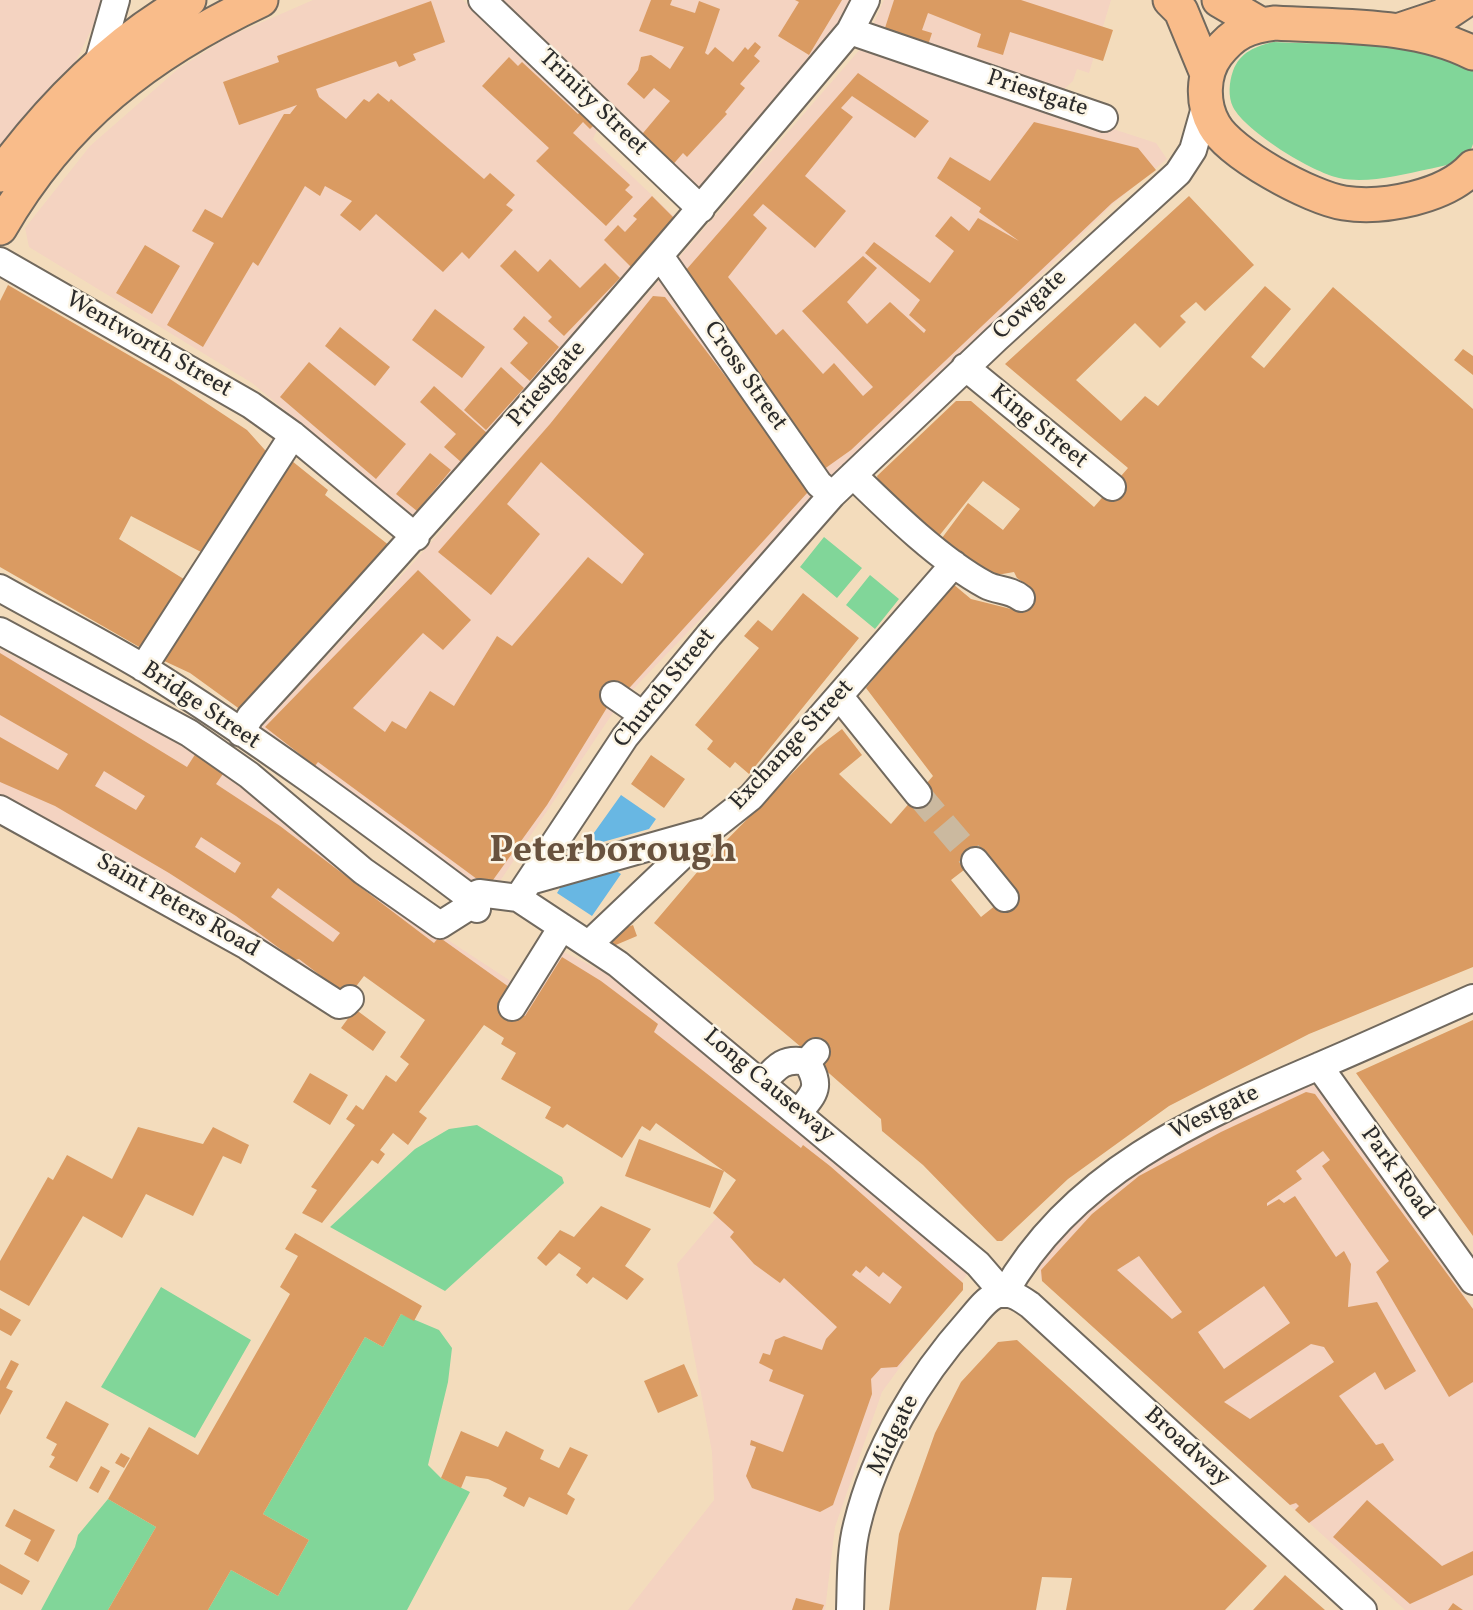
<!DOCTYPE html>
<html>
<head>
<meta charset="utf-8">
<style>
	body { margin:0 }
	canvas { display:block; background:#f3dcbc }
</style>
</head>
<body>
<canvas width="1473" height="1610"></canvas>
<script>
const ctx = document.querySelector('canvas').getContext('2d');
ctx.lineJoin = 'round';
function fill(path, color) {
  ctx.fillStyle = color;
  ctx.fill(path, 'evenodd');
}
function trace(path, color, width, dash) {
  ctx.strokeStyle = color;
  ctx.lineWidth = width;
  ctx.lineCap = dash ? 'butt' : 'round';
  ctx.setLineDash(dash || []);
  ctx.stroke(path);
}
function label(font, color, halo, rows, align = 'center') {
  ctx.font = font + ' Vollkorn,serif';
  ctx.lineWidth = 5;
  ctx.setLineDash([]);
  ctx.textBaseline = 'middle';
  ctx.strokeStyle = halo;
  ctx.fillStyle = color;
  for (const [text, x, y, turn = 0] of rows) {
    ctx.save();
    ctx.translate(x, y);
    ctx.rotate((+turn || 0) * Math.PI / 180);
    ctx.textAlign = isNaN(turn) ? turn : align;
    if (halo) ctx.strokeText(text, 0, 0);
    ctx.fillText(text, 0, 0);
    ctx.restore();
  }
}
fill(new Path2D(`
	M0 0H102L97 18 73 67 0 156Z
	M313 0H463L573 104 599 125 593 139 680 222 420 522 252 383 29 247 25 228 90 146 178 69 228 37Z
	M501 0H853L803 82 709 189 686 186Z
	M884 0H1111L1089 73 1077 69 1073 81 1061 92 879 33 874 23Z
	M862 47 1156 143 1167 159 1113 204 846 467 619 704 496 887 477 885 260 728 415 561Z
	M0 649 180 741 239 781 451 942 526 991 556 948 608 974 968 1273 882 1392 835 1527 825 1610H628L714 1500 712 1452 677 1264 744 1185 374 925 328 990 123 860 0 798Z
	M1308 1082 1317 1088 1473 1308V1610H1405L1041 1279 1038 1263 1090 1207 1147 1163Z`), '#f4d3c1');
fill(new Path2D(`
	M1274 42C1321 45 1438 41 1473 69 1473 87 1473 129 1473 144 1468 162 1444 166 1429 169 1400 175 1367 184 1339 178 1312 172 1246 132 1233 107 1228 97 1229 82 1233 71 1240 52 1256 46 1274 42Z
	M824 537 862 568 837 598 800 567Z
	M870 575 899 599 875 629 846 605Z
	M477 1125 562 1177 564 1183 445 1291 330 1227 415 1149 449 1129Z
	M161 1287 251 1340 195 1438 101 1387Z
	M401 1314 439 1330 452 1348 448 1382 428 1465 441 1478 470 1492 407 1610H208L231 1570 278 1596 309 1540 263 1514 365 1337 383 1347Z
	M108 1499 156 1527 108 1610H41L75 1547 78 1535Z`), '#81d699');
fill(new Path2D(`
	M621 795 656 819 649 829 599 843 591 837Z
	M613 869 621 874 592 916 557 893 563 883Z`), '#68b7e3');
fill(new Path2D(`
	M651 0H672L670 5 695 13 699 1 720 9 705 53 708 55 715 47 733 62 745 47 748 50 755 42 761 47 754 56 760 61 740 84 745 88 725 112 727 114 687 157 683 153 670 168 638 139 670 101 654 88 644 99 627 84 638 70 641 57 651 55 670 69 684 47 639 31Z
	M795 0H842L809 55 778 36 799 2Z
	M894 0H1021L1113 30 1103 61 1010 32 1003 55 977 47 981 34 928 13 922 30 932 33 928 45 884 31Z
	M431 1 445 42 413 54 416 60 399 67 396 61 316 89 319 97 346 119 364 99 369 102 378 93 389 102 391 99 484 179 490 173 515 195 506 205 513 210 469 259 462 252 443 272 376 214 360 231 340 215 352 201 325 186 320 196 305 186 258 266 253 262 203 347 167 325 214 243 192 231 205 209 222 218 284 114H290L297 105 239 125 223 82 279 62 277 56Z
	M509 57 518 66 522 62 578 114 583 109 597 122 590 129 583 122 573 133 630 185 625 190 633 197 606 226 536 161 549 148 482 86Z
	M858 73 929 121 915 138 852 96 841 108 853 117 805 176 846 211 815 248 763 204 753 215 767 228 728 277 776 335 783 329 823 374 834 363 863 396 873 387 802 311 863 256 877 268 847 302 867 324 890 302 924 333 926 330 909 315 920 300 865 253 874 242 930 283 954 251 935 236 951 216 969 231 978 218 1019 241 979 212 981 208 937 178 950 157 990 181 1034 122 1138 148 1156 170 1112 203 851 450 820 472 743 367 686 270Z
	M652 196 677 221 631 267 604 240 618 225 625 232 637 219 633 216Z
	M1189 196 1254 265 1205 311 1196 302 1180 316 1186 322 1160 348 1135 323 1076 380 1121 421 1145 396 1158 406 1265 286 1291 309 1251 357 1264 368 1333 287 1473 409V967L1309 1034 1169 1106 1068 1179 1002 1241H997L923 1165 882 1131 881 1119 822 1067 826 1061 806 1042 801 1047 654 923 710 857 817 748 842 729 862 755 839 774 891 824 933 776 866 688 953 584 971 599 1011 609 1030 587 1017 578 1014 572 991 576 942 538 968 503 1003 530 1020 509 983 481 939 536 879 484 877 476 956 401H971L1094 507 1128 468 1005 364ZM982 856 1011 893 981 917 951 880Z
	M145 245 180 266 152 314 116 293Z
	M515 250 538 272 550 259 580 288 605 263 620 278 564 336 548 321 552 317 500 266Z
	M8 285 170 379 247 430 273 459 205 554 131 516 119 539 187 581 141 648 0 567V301Z
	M653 296 665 297 809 486 808 492 622 696 616 693 547 805 493 880 481 882 318 762 315 766 265 727 418 570 471 620 443 650 423 633 353 708 385 732 392 721 406 729 430 691 454 706 497 636 512 646 588 557 622 584 644 554 541 462 507 504 540 534 491 595 438 552 550 424Z
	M435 309 485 347 462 378 412 340Z
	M524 316 559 347 530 381 510 363 528 343 513 329Z
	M340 327 390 367 375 386 325 346Z
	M1463 349 1473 356V375L1454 360Z
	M309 362 406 444 376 479 280 397Z
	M501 367 524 388 486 430 464 410Z
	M434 386 487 433 461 462 444 447 456 434 420 402Z
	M430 453 451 470 417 511 396 494Z
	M292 461 328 490 325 495 390 546 241 710 190 673 160 659Z
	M803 593 859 638 749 774 735 762 730 768 707 749 713 741 695 725 759 648 744 636 758 620 772 631Z
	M0 653 187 767 196 753 225 771 216 784 280 826 434 943 439 937 509 987 501 1000 525 1016 562 957 601 981 658 1024 654 1032 801 1148 803 1145 830 1166 963 1283V1290L897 1367 881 1368 871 1379 872 1394 833 1505 820 1512 752 1488 746 1476 756 1447 750 1445 751 1440 783 1452 804 1395 769 1381 773 1370 759 1363 763 1353 770 1355 775 1340 784 1336 822 1350 826 1339 837 1327 784 1278 780 1283 754 1264 730 1237 734 1232 713 1213 736 1180 724 1171 710 1208 625 1176 639 1139 724 1171 656 1123 650 1131 642 1126 622 1158 567 1124 563 1128 545 1118 551 1107 501 1079 516 1053 501 1044 504 1038 484 1025 419 1112 427 1118 408 1145 393 1133 380 1150 385 1154 378 1164 372 1160 322 1223 302 1213 317 1190 311 1187 355 1125 346 1119 356 1105 363 1110 386 1075 396 1082 409 1064 400 1057 425 1020 364 976 348 997 299 959 295 960 236 916 169 873 55 806 0 782V737L58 770 68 754 0 715ZM104 771 145 796 136 810 95 786ZM201 837 241 863 235 873 195 847ZM278 888 340 933 333 942 271 897ZM866 1266 879 1277 883 1272 902 1287 890 1304 852 1275 856 1270 860 1273Z
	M651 755 685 779 664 808 631 784Z
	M633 925 637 936 611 947 606 935Z
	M355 1009 386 1032 373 1051 341 1028Z
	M1473 1020V1236L1356 1073Z
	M310 1073 348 1095 330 1125 293 1102Z
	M1306 1092 1315 1094 1473 1309V1382L1449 1397 1376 1272 1389 1261 1322 1166 1330 1160 1323 1151 1296 1171 1302 1179 1267 1203V1206L1279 1199 1284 1203 1295 1196 1336 1257 1344 1251 1351 1264 1348 1307 1377 1302 1416 1371 1385 1390 1375 1372 1339 1396 1376 1445 1383 1443 1394 1460 1309 1523 1295 1510 1299 1506 1296 1503 1290 1505 1042 1281 1041 1270 1092 1214 1139 1176 1221 1132ZM1139 1256 1182 1312 1172 1319 1117 1270ZM1264 1286 1290 1323 1224 1369 1198 1332ZM1311 1344 1324 1347 1334 1362 1250 1419 1224 1402Z
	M138 1127 203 1144 213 1127 249 1145 241 1164 223 1156 193 1216 146 1194 122 1238 83 1216 29 1306 0 1290V1261L48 1177 53 1180 67 1155 112 1179Z
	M601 1206 651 1229 625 1266 644 1279 627 1300 593 1277 587 1284 576 1275 581 1268 559 1253 546 1266 537 1258 560 1230 574 1237Z
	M295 1233 422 1306 414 1321 401 1314 383 1347 365 1337 263 1514 309 1540 278 1596 231 1570 208 1610H108L156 1527 108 1499 149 1427 198 1455 290 1294 280 1287 298 1256 285 1249Z
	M0 1308 21 1320 11 1336 0 1330Z
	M1017 1340 1267 1566 1225 1610H1066L1072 1578 1042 1577 1036 1610H889L899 1534 935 1433 961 1382 998 1342Z
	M11 1360 19 1364 6 1388 13 1391 0 1415V1381Z
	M684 1364 698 1396 658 1413 644 1381Z
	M66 1401 109 1424 77 1482 49 1467 55 1457 51 1455 57 1444 46 1438Z
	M461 1431 498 1447 506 1431 544 1450 540 1459 559 1468 570 1447 588 1455 567 1494 575 1499 567 1515 529 1497 524 1507 503 1496 507 1488 488 1479 466 1476 461 1488 441 1478Z
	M121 1453 130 1458 124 1468 115 1463Z
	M101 1466 110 1471 98 1493 89 1488Z
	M1367 1500 1442 1566 1473 1551V1575L1410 1604 1333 1537Z
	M14 1509 55 1530 38 1562 24 1554 31 1540 5 1526Z
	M0 1564 30 1581 22 1595 0 1583Z
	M1285 1575 1325 1610H1253Z
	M796 1598 824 1605 822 1610H792Z
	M1453 1603 1463 1610H1448Z`), '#da9b62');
trace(new Path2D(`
	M918 794 975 861`), '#cbb99f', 26, [26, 13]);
const minor = new Path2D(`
	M482 0 701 209
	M850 31 1104 118
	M96 70 116 0
	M660 256 819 484 832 495
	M0 261 251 405 293 435 416 537
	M965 367 1112 487
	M853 475C891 512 940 560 986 585 997 591 1010 589 1021 598
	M0 588C48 615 97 640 144 668 256 738 364 818 469 897L470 906 477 909
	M0 631 189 733 249 775 363 871 440 925 470 906
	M143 668 293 435
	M614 695 643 715
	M840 697 918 794
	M241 733 250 717C456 493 655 264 850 31L866 0
	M0 809 247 946 339 1005 345 1004 350 999
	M975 861 1005 898
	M530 881 703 832
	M469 897 479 893 518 898 618 964 978 1264 1004 1294
	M518 898 625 737 709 635 832 495 996 339 1178 173 1193 150 1206 104
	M589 944 708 831 751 797 954 564
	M512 1007 562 927
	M1319 1066 1473 1281
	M763 1082C777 1066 785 1057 807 1062
	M799 1112C816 1092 821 1086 807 1062L816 1052
	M1004 1294C1072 1173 1195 1119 1317 1067 1369 1045 1421 1021 1473 998
	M850 1610C851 1582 850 1552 857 1525 875 1450 918 1378 969 1321 976 1313 986 1299 996 1295 1009 1290 1020 1298 1030 1305L1363 1610`);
const major = new Path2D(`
	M1170 0 1181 11 1207 74
	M1219 0 1260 24
	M1400 30 1442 16 1466 0
	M1473 53C1414 23 1339 27 1275 23 1248 26 1233 33 1217 54 1202 74 1202 104 1214 125 1230 154 1311 198 1344 203 1383 209 1446 197 1473 167
	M0 175C50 107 115 41 189 0
	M0 228C63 119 148 53 261 0`);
trace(minor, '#71695e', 30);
trace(major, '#71695e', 37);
trace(minor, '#fff', 26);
trace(major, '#f9bc8a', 33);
label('24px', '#2b2b2b', '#fcf5e5', [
	["Priestgate",1037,95,18],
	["Trinity Street",592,104,44],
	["Cowgate",1031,306,-43],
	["Wentworth Street",148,346,30],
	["Cross Street",744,377,55],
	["Priestgate",548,385,-49],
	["King Street",1038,428,39],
	["Church Street",666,689,-51],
	["Bridge Street",200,707,34],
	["Exchange Street",793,746,-47],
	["Saint Peters Road",177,907,30],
	["Long Causeway",768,1087,40],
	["Westgate",1215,1114,-26],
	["Park Road",1396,1174,54],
	["Midgate",895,1436,-64],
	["Broadway",1186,1448,42]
]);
label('bold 38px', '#68523e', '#fcf5e5', [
	["Peterborough",613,854]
]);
</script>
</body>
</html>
